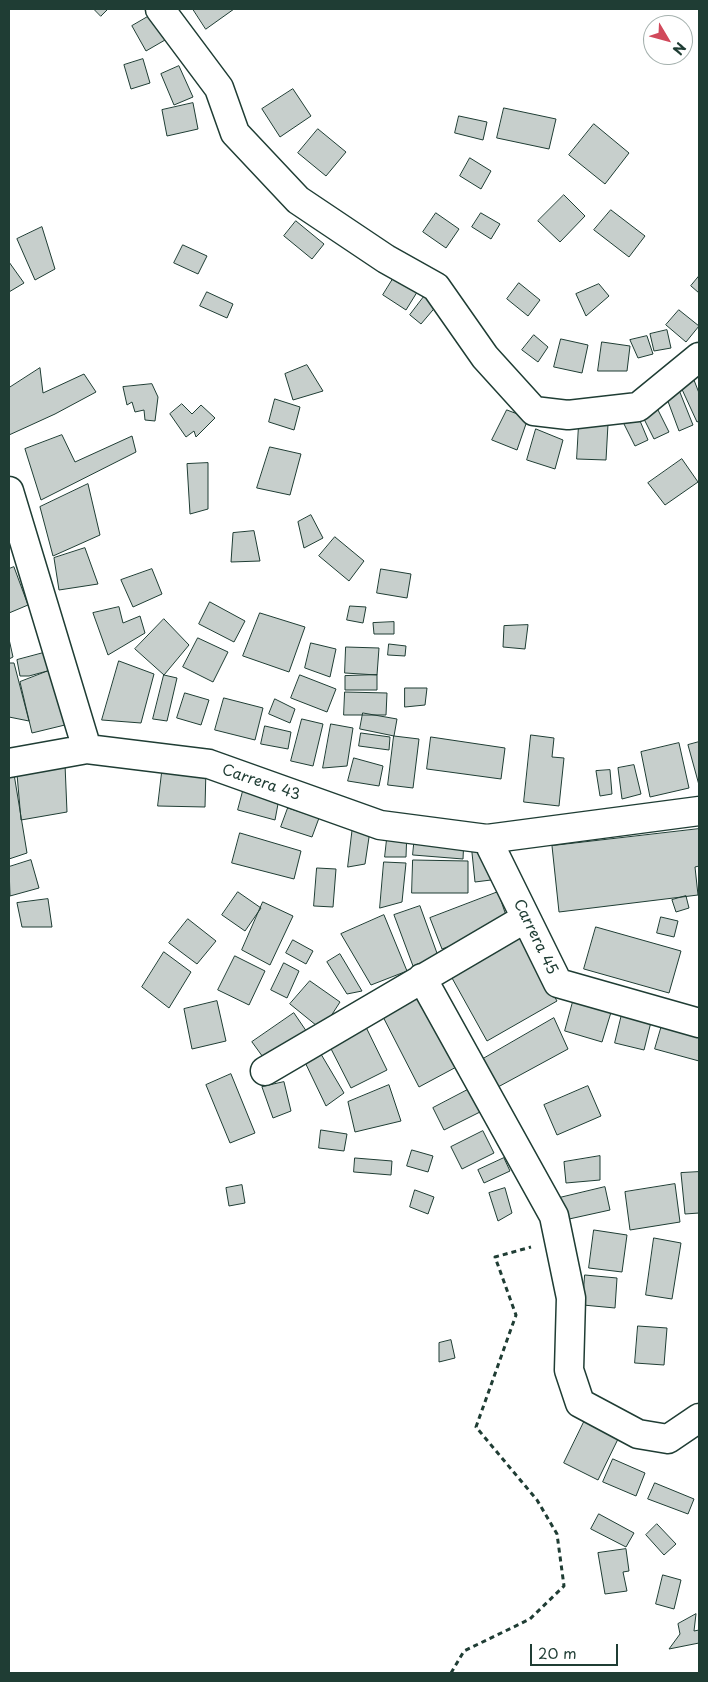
<!DOCTYPE html>
<html>
<head>
<meta charset="utf-8">
<style>
	body { margin:0 }
	#map { position:relative; width:708px; height:1682px; overflow:hidden; background:#fff; font-family:"Playpen Sans",sans-serif }
	canvas { display:block }
	.frame { position:absolute; inset:0; border:10px solid #1f3d34; pointer-events:none }
	.north { position:absolute; left:643px; top:15px; width:50px; height:50px; box-sizing:border-box; background:#fff; border:1px solid #a5b1ae; border-radius:50%; rotate:127deg; font-size:14px; font-weight:700; line-height:20px; text-align:center; color:#1f3d34 }
	.north::after { content:''; display:block; margin:auto; width:18px; height:22px; background:#d1495b; clip-path:polygon(50% 0,100% 100%,50% 72%,0 100%) }
	.scale { position:absolute; left:530px; top:1644px; width:88px; height:22px; box-sizing:border-box; border:2px solid #1f3d34; border-top:0; padding-left:6px; font-size:15px; line-height:18px; white-space:nowrap; color:#1f3d34; -webkit-text-stroke:4px #fff; paint-order:stroke }
</style>
</head>
<body>
<div id="map">
<canvas width="708" height="1682"></canvas>
<div class="frame"></div>
<div class="north">N</div>
<div class="scale">20 m</div>
</div>
<script>
const ctx = document.querySelector('canvas').getContext('2d');
ctx.lineJoin = 'round';
function fill(path, color) {
  ctx.fillStyle = color;
  ctx.fill(path, 'evenodd');
}
function trace(path, color, width, dash) {
  ctx.strokeStyle = color;
  ctx.lineWidth = width;
  ctx.lineCap = dash ? 'butt' : 'round';
  ctx.setLineDash(dash || []);
  ctx.stroke(path);
}
function label(font, color, halo, rows, align = 'center') {
  ctx.font = font + ' "Playpen Sans",sans-serif';
  ctx.lineWidth = 4;
  ctx.setLineDash([]);
  ctx.textBaseline = 'middle';
  ctx.strokeStyle = halo;
  ctx.fillStyle = color;
  for (const [text, x, y, turn = 0] of rows) {
    ctx.save();
    ctx.translate(x, y);
    ctx.rotate((+turn || 0) * Math.PI / 180);
    ctx.textAlign = isNaN(turn) ? turn : align;
    if (halo) ctx.strokeText(text, 0, 0);
    ctx.fillText(text, 0, 0);
    ctx.restore();
  }
}
const building = new Path2D(`
	M94 9H108L101 16Z
	M193 9H234L206 29Z
	M151 15 165 40 146 51 132 26Z
	M143 59 150 83 131 89 124 65Z
	M179 66 193 97 174 105 161 74Z
	M293 89 311 116 280 137 262 109Z
	M193 103 198 129 167 136 162 110Z
	M504 108 556 119 549 149 497 138Z
	M459 116 487 122 483 140 455 133Z
	M594 124 629 153 605 184 569 155Z
	M318 129 346 152 326 176 298 153Z
	M470 158 491 171 481 189 460 176Z
	M564 195 585 216 560 242 538 221Z
	M611 210 645 236 629 257 594 230Z
	M436 213 459 229 446 248 423 232Z
	M481 213 500 224 491 239 472 227Z
	M296 221 324 244 312 259 284 236Z
	M42 227 55 269 35 280 17 239Z
	M183 245 207 256 198 274 174 263Z
	M9 262 24 283 9 292Z
	M396 274 419 289 406 310 383 295Z
	M699 276V293L691 286Z
	M519 283 540 300 528 316 507 299Z
	M599 284 609 296 586 316 576 294Z
	M207 292 233 304 227 318 200 306Z
	M426 294 438 304 421 324 410 315Z
	M679 310 699 326 686 342 666 325Z
	M667 330 671 348 654 351 650 334Z
	M534 335 548 347 538 362 522 350Z
	M647 336 653 354 638 358 630 340Z
	M561 339 588 345 582 373 554 367Z
	M602 342 630 346 627 371H598Z
	M307 365 323 391 293 400 285 374Z
	M40 368 43 393 84 374 96 392 55 414 9 435V388Z
	M694 380 699 393V421L697 422 680 385Z
	M152 384 158 397 155 421 145 420 144 410 135 412 132 402 127 405 123 387Z
	M679 390 693 425 679 431 666 396Z
	M275 399 300 407 294 430 269 422Z
	M182 404 192 414 201 405 215 418 196 437 194 431 186 437 170 414Z
	M656 406 669 432 654 439 640 411Z
	M507 410 528 418 517 450 492 440Z
	M638 416 648 440 635 446 623 422Z
	M579 424H608L606 460 577 459Z
	M536 429 563 440 555 469 527 460Z
	M62 435 75 462 132 436 136 452 41 500 25 449Z
	M270 447 301 454 290 495 257 488Z
	M682 459 698 482 665 505 648 483Z
	M208 463V509L190 514 187 464Z
	M88 484 100 535 53 556 40 507Z
	M311 515 323 538 304 548 298 522Z
	M254 531 260 561 231 562 233 533Z
	M335 537 364 561 349 581 319 556Z
	M85 548 98 584 59 590 54 558Z
	M14 567 28 605 9 613V569Z
	M152 569 162 594 133 607 121 580Z
	M381 569 411 574 407 598 377 593Z
	M210 602 245 621 234 642 199 624Z
	M350 606 366 607 363 623 347 620Z
	M119 607 123 623 140 616 145 633 108 655 93 613Z
	M260 613 305 627 289 672 243 656Z
	M164 619 189 645 164 675 135 649Z
	M394 622V634H374L373 623Z
	M528 625 525 649 503 647 504 626Z
	M198 638 228 652 213 682 183 667Z
	M9 639 13 657 9 659Z
	M311 643 336 649 330 677 305 668Z
	M389 644 406 646 405 656 388 655Z
	M346 647 379 648 377 675 345 673Z
	M47 652 51 670 29 676H20L17 660Z
	M119 661 154 674 141 723 102 720Z
	M9 663H14L29 721 9 717Z
	M51 670 69 724 32 733 20 682Z
	M164 675 177 678 167 721 153 719Z
	M300 675 336 689 327 712 291 698Z
	M377 675V690H345V676Z
	M405 688H427L425 705 405 707Z
	M345 692 387 693 386 715H344Z
	M185 693 209 700 201 725 177 718Z
	M224 698 263 708 255 740 215 730Z
	M275 699 295 709 290 723 269 714Z
	M363 713 397 719 394 736 360 729Z
	M302 719 323 724 313 766 291 761Z
	M331 724 353 728 347 766 323 768Z
	M265 726 291 732 288 749 261 744Z
	M361 733 390 737 389 750 359 746Z
	M531 735 554 738 552 757 564 758 559 806 524 802Z
	M394 736 419 739 413 788 388 785Z
	M431 737 505 748 501 779 427 769Z
	M699 742V785L688 745Z
	M679 743 689 788 650 797 641 752Z
	M354 758 383 766 379 786 348 781Z
	M65 764 67 812 21 820 17 774Z
	M163 764 206 769 205 807 158 806Z
	M634 765 641 794 622 799 618 768Z
	M610 770 612 794 600 796 596 771Z
	M14 774 27 853 9 859V775Z
	M243 791 278 804 275 820 238 810Z
	M288 808 319 818 312 837 281 827Z
	M354 817 371 824 365 864 348 867Z
	M699 829V866L695 867 698 895 559 912 552 846Z
	M388 830H407L406 857H385Z
	M240 833 301 851 294 879 232 863Z
	M415 834 464 838 463 859 413 855Z
	M486 841 491 880 475 882 471 843Z
	M31 860 39 888 10 896 9 867Z
	M413 860 468 861V893H412Z
	M384 862 406 863 402 902 380 908Z
	M317 868 336 869 333 907 314 906Z
	M238 892 261 908 245 931 222 915Z
	M498 892 509 924 442 949 430 918Z
	M686 896 689 908 676 912 672 900Z
	M48 899 52 927H22L17 903Z
	M263 902 293 916 270 965 242 950Z
	M420 906 438 956 413 966 394 915Z
	M384 915 407 971 371 985 341 934Z
	M661 917 678 921 674 937 657 933Z
	M188 919 216 941 197 964 169 943Z
	M596 927 681 951 669 993 584 969Z
	M516 929 557 1001 487 1041 447 969Z
	M293 940 313 951 306 964 286 953Z
	M164 952 191 972 169 1008 142 987Z
	M340 954 346 964 362 991 347 994 327 962Z
	M235 956 265 971 249 1005 218 990Z
	M284 963 299 971 287 998 271 990Z
	M310 981 340 1002 322 1030 290 1004Z
	M419 987 460 1065 419 1087 379 1009Z
	M574 998 612 1009 602 1042 565 1031Z
	M217 1001 226 1041 192 1049 184 1009Z
	M294 1013 309 1035 268 1064 252 1042Z
	M622 1014 651 1022 644 1050 615 1043Z
	M554 1018 568 1049 498 1087 483 1059Z
	M364 1023 387 1070 351 1088 327 1041Z
	M662 1025 699 1035V1061L655 1049Z
	M315 1044 344 1093 326 1106 302 1056Z
	M231 1074 255 1133 230 1143 206 1085Z
	M284 1082 291 1111 273 1118 262 1087Z
	M389 1085 401 1121 355 1132 348 1102Z
	M477 1085 488 1108 444 1130 433 1108Z
	M588 1086 601 1116 557 1135 544 1105Z
	M321 1130 347 1134 344 1151 319 1148Z
	M483 1131 494 1153 462 1169 451 1147Z
	M412 1150 433 1156 428 1172 407 1166Z
	M600 1156V1180L566 1183 564 1162Z
	M355 1158 392 1161 391 1175 354 1172Z
	M504 1158 510 1171 484 1183 478 1170Z
	M699 1172V1213L685 1214 681 1173Z
	M675 1184 680 1222 630 1230 625 1192Z
	M242 1185 245 1203 229 1206 226 1188Z
	M605 1187 610 1210 560 1221 555 1199Z
	M505 1188 512 1213 498 1221 489 1193Z
	M415 1190 434 1197 428 1214 410 1207Z
	M594 1230 627 1235 622 1272 589 1268Z
	M654 1238 681 1243 672 1299 646 1295Z
	M585 1275 617 1278 615 1308 583 1305Z
	M638 1326 667 1328 664 1365 635 1363Z
	M451 1340 455 1358 439 1362V1343Z
	M585 1420 619 1437 598 1480 564 1463Z
	M613 1459 645 1473 636 1496 603 1482Z
	M655 1483 694 1499 688 1514 648 1499Z
	M599 1514 634 1533 626 1547 591 1529Z
	M657 1524 676 1544 664 1555 646 1535Z
	M626 1549 629 1571 623 1572 627 1591 605 1594 598 1553Z
	M663 1575 681 1580 674 1609 656 1604Z
	M696 1614 694 1631 699 1630V1643L669 1649 680 1634 678 1624Z`);
fill(building, '#c7cfcc');
trace(building, '#1f3d34', 1);
const minor = new Path2D(`
	M160 9 219 88 235 133 298 200 386 259 436 287 485 357 534 411 568 415 638 407 699 357
	M9 491 87 749
	M9 763 87 749 209 764 380 825 487 839 699 811
	M487 839 558 983 699 1023
	M422 978 554 1216 571 1298 569 1370 580 1403 638 1434 668 1439 699 1418
	M265 1071 526 918`);
trace(minor, '#1f3d34', 31);
trace(new Path2D(`
	M451 1673 464 1651 530 1619 564 1586 557 1534 537 1500 476 1427 516 1315 495 1257 531 1247`), '#1f3d34', 3, [5, 4]);
trace(minor, '#fff', 28);
label('15px', '#1f3d34', '#fff', [
	["Carrera 43",261,783,19],
	["Carrera 45",535,937,64]
]);
</script>
</body>
</html>
